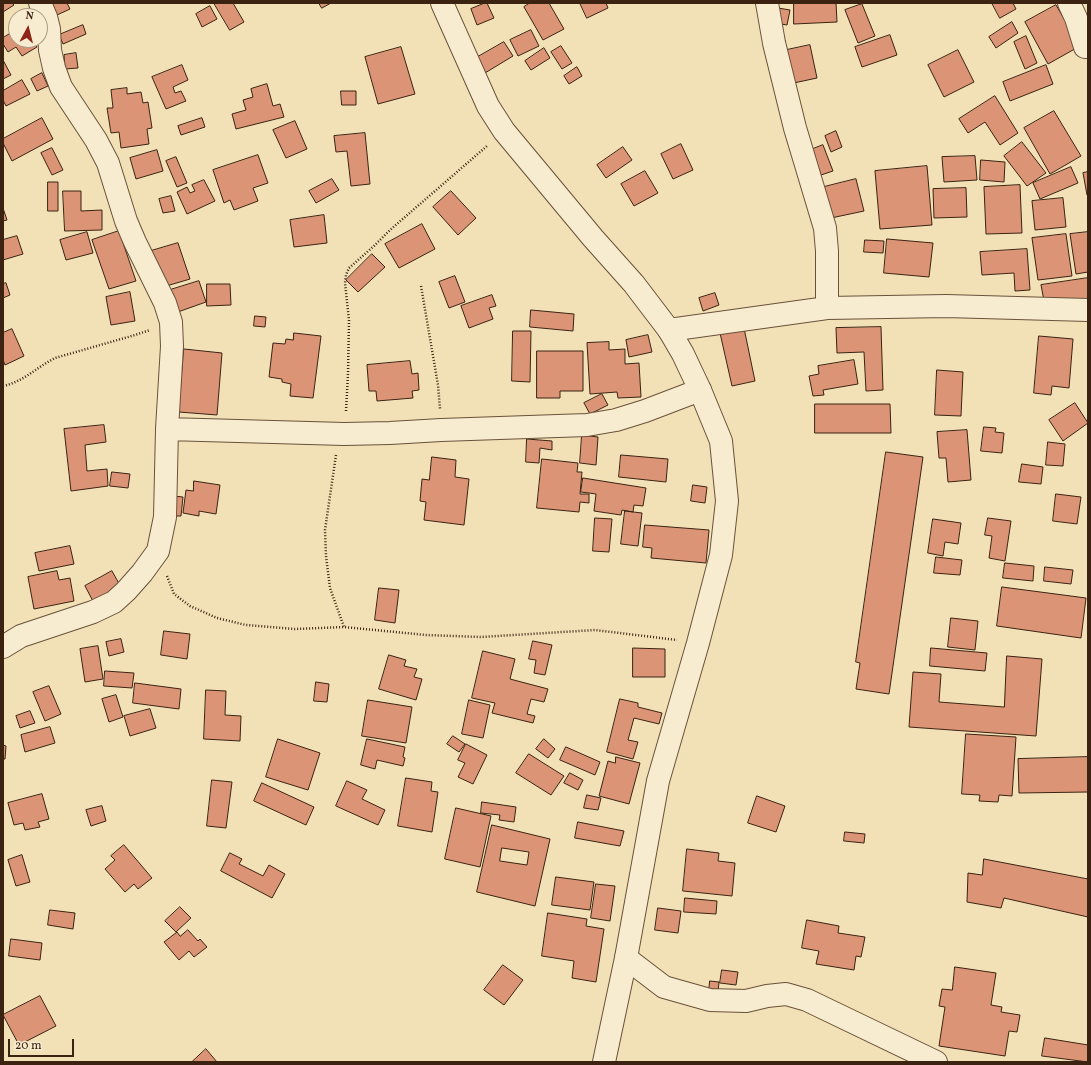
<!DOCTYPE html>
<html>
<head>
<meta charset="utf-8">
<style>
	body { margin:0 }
	#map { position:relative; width:1091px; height:1065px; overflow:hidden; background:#f2e1b6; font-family:Vollkorn,serif }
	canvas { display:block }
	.frame { position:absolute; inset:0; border:4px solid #3b2211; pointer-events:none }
	.north { position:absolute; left:8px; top:8px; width:40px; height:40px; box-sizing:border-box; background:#f7ecd0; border:1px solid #ac9b84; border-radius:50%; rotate:7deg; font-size:11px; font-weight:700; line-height:16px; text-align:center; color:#3b2211 }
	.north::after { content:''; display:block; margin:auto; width:14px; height:18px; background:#8f2418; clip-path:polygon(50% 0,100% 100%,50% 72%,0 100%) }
	.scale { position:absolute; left:8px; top:1039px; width:66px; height:18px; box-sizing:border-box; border:2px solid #3b2211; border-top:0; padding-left:5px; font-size:12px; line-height:14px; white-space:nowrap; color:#3b2211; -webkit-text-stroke:3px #f7ecd0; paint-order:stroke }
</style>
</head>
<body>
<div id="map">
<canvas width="1091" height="1065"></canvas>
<div class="frame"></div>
<div class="north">N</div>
<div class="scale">20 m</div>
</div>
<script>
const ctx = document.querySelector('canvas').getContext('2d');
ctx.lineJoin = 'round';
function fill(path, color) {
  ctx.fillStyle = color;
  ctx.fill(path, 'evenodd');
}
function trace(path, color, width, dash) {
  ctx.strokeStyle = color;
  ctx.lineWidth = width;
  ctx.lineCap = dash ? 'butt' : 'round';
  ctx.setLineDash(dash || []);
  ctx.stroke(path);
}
const building = new Path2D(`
	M3 3H12L14 5 3 12Z
	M50 3H67L70 9 57 15Z
	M214 3H233L244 22 230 30Z
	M319 3H331L322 8Z
	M485 3H487L494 18 477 25 471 9Z
	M530 3H549L564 29 543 40 524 7Z
	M580 3H606L608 8 587 18Z
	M794 3H836L837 22 794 24Z
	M992 3H1013L1016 9 1000 18Z
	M862 4 875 36 858 43 845 10Z
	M1056 5 1080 46 1048 64 1025 22Z
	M210 6 217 19 202 27 196 14Z
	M778 8 790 10 787 25 775 23Z
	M1012 22 1018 33 996 48 989 37Z
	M83 25 86 34 63 44 59 35Z
	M16 30V40H33L37 47 22 56 16 47 8 52 3 44V38Z
	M531 30 539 46 518 56 510 40Z
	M890 35 897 55 862 67 855 47Z
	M1026 36 1037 63 1025 69 1014 42Z
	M504 42 513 56 485 73 476 58Z
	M810 45 817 78 789 84 782 51Z
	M561 46 572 63 562 69 551 52Z
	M401 47 415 94 378 104 365 57Z
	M544 48 550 58 531 70 525 61Z
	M958 50 974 82 944 97 928 65Z
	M76 53 78 68 65 69 64 55Z
	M3 60 11 75 3 79Z
	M182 65 188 80 173 87 175 93 181 91 186 101 166 109 152 77Z
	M1046 65 1053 84 1010 101 1003 82Z
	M577 67 582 76 569 84 564 76Z
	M42 73 48 86 37 91 31 79Z
	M22 80 30 94 6 106 3 100V91Z
	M267 84 273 106 280 104 284 117 236 129 232 114 246 110 243 100 253 97 251 89Z
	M127 88V94L141 92 143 103 148 102 152 128 147 129 149 144 121 148 119 132 111 133 107 108H113L111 90Z
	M341 91H356V105H342Z
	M995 96 1018 133 1000 145 985 122 968 133 959 119Z
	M1054 111 1081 156 1050 174 1024 128Z
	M42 118 53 139 12 161 3 143V139Z
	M202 118 205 127 181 135 178 126Z
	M295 121 307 149 286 158 273 130Z
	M836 131 842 147 831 152 825 136Z
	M365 133 370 184 351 186 347 151 336 152 334 136Z
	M1022 142 1046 173 1027 186 1004 156Z
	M681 144 693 170 673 179 661 154Z
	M823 145 833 171 821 175 816 161 803 153Z
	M623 147 632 160 606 178 597 165Z
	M52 148 63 170 52 175 41 153Z
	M157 150 163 171 136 179 130 158Z
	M258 155 268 183 253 188 258 201 234 210 230 200 224 203 213 170Z
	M975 156 977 180 944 182 942 157Z
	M176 157 187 183 177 187 166 161Z
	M981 160 1005 162 1004 182 980 180Z
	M927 166 932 225 880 229 875 171Z
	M1071 167 1078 183 1040 199 1033 183Z
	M645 171 658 193 634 206 621 184Z
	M1088 172V195H1087L1083 173Z
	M332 179 339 190 316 203 309 191Z
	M856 179 864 211 831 218 824 187Z
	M204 180 215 201 187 214 177 192 187 187 190 193 195 191 192 185Z
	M48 182H58V211H48Z
	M1020 185 1022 233 986 234 984 187Z
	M966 188 967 217 934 218 933 189Z
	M63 191H81V211L102 210V230L65 231Z
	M451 191 476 218 458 235 433 207Z
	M171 196 175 211 163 213 159 199Z
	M1063 198 1066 227 1035 230 1032 201Z
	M3 208 7 220 3 221Z
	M324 215 327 243 294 247 290 220Z
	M422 224 435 249 399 268 385 244Z
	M119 231 136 281 109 289 92 240Z
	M87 232 93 253 66 260 60 240Z
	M1088 232V272L1076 274 1070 234Z
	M1066 234 1072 276 1038 280 1032 238Z
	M17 236 23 254 3 260V240Z
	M887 239 933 243 929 277 884 273Z
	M865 240 884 241 883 253 864 252Z
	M178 243 190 279 163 287 151 251Z
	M1027 249 1030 290 1015 291 1014 273 982 275 980 252Z
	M372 254 385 267 358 292 346 280Z
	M455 276 465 302 449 308 439 282Z
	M1088 278V300L1045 306 1041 285Z
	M199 281 206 302 175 313 167 291Z
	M6 283 10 295 3 298V284Z
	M207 284H230L231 305 207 306Z
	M130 292 135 321 111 325 106 297Z
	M715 293 719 305 703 311 699 298Z
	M492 295 496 306 489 308 493 319 469 328 461 306Z
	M531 310 574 314 573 331 530 327Z
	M255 316 266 317 265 327 254 326Z
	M881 327 883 390 866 391 864 352 837 353 836 328Z
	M744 328 755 381 732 386 720 333Z
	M12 329 24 356 5 365 3 360V333Z
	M513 331H531L530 382 512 381Z
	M294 333 321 336 313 398 290 396 291 384 282 382V379L269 377 273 343 285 344 286 339 293 340Z
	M648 335 652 352 629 357 626 340Z
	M1039 336 1073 339 1069 388 1052 386 1051 395 1034 393Z
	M609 342V350L625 349V364L639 363 641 397 618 398 617 392 590 394 587 343Z
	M184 349 222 353 217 415 179 412Z
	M537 351H583V391H560V398H537Z
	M854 360 858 384 823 390 824 395 813 396 809 376 819 374 818 366Z
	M410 361 412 374 418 373 419 390 412 391 413 398 377 401 376 391H369L367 365Z
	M937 370 963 372 961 416 935 415Z
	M602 394 608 405 590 414 584 403Z
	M1075 403 1088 423 1063 441 1049 420Z
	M815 404H890L891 433H815Z
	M104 425 106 442 85 445 87 471 107 469 108 486 71 491 64 429Z
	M984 427 996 428 995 432 1004 433 1002 453 981 451Z
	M967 430 971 480 948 482 946 458H939L937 432Z
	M582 435 598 437 596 465 580 463Z
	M527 439 552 441V450L540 448 539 463 526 462Z
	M1048 442 1065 444 1063 466 1046 465Z
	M886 452 923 457 889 694 856 689 860 663 856 662Z
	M621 455 668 459 666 482 619 477Z
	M432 457 456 460 455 477 469 479 464 525 424 520 426 502 420 501 422 479 429 480Z
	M542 459 578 463 577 472H582L580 494H589V503L580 502 579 512 537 508Z
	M1022 464 1043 467 1041 484 1019 482Z
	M112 472 130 474 128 488 110 486Z
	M583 478 646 488 643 506 634 505 633 512 622 510 621 515 594 511 596 494 581 492Z
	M194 481 220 485 216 514 199 511V516L183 513 186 490 193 491Z
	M693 485 707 487 705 503 691 501Z
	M1056 494 1081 497 1077 524 1053 521Z
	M173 496 183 497 181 516H171Z
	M625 511 642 513 638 546 621 544Z
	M595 518 612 519 609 552 593 551Z
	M988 518 1011 521 1005 561 989 558 992 536 985 535Z
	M933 519 961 523 958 544 945 542 943 556 928 553Z
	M645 525 709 530 706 563 651 558 652 548 643 547Z
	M70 546 74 564 39 571 35 553Z
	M936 557 962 560 960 575 934 573Z
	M1005 563 1034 566 1033 581 1003 578Z
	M1045 567 1073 570 1071 584 1044 581Z
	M57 571 59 580 70 578 74 601 34 609 28 577Z
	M112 571 122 589 94 603 85 586Z
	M1002 587 1086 598 1081 638 997 626Z
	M379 588 399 590 395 623 375 620Z
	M951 618 978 621 975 650 948 647Z
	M164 631 190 634 187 659 161 655Z
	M121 639 124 652 109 656 106 642Z
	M533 641 552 645 545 675 534 673 536 660 529 659Z
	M98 646 103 679 85 682 80 649Z
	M633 648 665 649V677H633Z
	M931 648 987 653 985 671 930 666Z
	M483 651 515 659 510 679 548 689 544 702 531 699 527 714 535 716 533 723 492 713 495 703 472 698Z
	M389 655 406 660 404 666 417 669 414 677 422 679 416 700 379 689Z
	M1007 656 1042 659 1036 736 909 727 913 672 941 674 939 702 1004 707Z
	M105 671 134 673 132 688 104 686Z
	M316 682 329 684 327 702 314 701Z
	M135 683 181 689 179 709 133 703Z
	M49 686 61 714 45 721 33 692Z
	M206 690 226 691 225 715 241 716 240 741 204 739Z
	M116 695 123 717 109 722 102 699Z
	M620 699 638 703V707L662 713 659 724 634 718 628 740 638 742 633 759 607 752Z
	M368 700 412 707 406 743 362 736Z
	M469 700 490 705 483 738 462 734Z
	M150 709 156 728 130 736 124 716Z
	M30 711 35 723 20 728 16 716Z
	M50 727 55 743 25 752 21 735Z
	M966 734 1016 737 1012 796 999 795 998 802 979 801 980 795 962 794Z
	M453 736 465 744 459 752 447 744Z
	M278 739 320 753 308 790 266 777Z
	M367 739 405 747 403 757 405 758 403 766 377 760 375 769 361 765Z
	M544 739 555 749 548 758 536 749Z
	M466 744 487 755 473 784 458 777 465 763 458 760Z
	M3 745 6 746 5 759H3Z
	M566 747 600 762 595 775 560 760Z
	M529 754 564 776 551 795 516 773Z
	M616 757 640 763 629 804 599 796 608 761 615 763Z
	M1088 757V792L1019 793 1018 759Z
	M570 773 583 780 578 790 564 783Z
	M406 778 432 782 431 791 438 792 432 832 398 826Z
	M212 780 232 782 226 828 207 826Z
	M347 781 367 790 362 799 385 810 378 825 336 806Z
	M262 783 314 807 306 825 254 801Z
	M42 794 49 819 38 822 40 827 25 830 23 823 14 825 8 803Z
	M587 795 601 798 598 810 584 808Z
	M757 796 785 806 776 832 748 823Z
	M482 802 516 807 514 822 499 820 500 815 481 813Z
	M102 806 106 821 91 826 86 810Z
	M456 808 491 816 480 867 445 859Z
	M578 822 624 831 620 846 575 838Z
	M492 825 550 839 535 906 477 892ZM502 848 529 852 527 865 500 861Z
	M845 832 865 834 864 843 844 841Z
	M124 845 152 878 138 889 134 884 125 892 105 869 115 860 111 856Z
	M687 849 719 853 718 861 735 863 732 896 683 891Z
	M230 853 242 859 239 864 263 876 269 865 285 874 272 898 221 871Z
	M22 855 30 882 16 886 8 860Z
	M984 859 1088 879V917L1004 898 1001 908 967 902 968 873 982 875Z
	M556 877 594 882 590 910 552 905Z
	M596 884 615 886 610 921 591 918Z
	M685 898 717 901 716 914 684 912Z
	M180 907 191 918 176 932 165 921Z
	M658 908 681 911 678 933 655 930Z
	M50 910 75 913 73 929 48 925Z
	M548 913 587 919 586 926 604 929 596 982 572 978 574 961 542 956Z
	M807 920 839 926 838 933 865 937 861 957 856 956 854 970 816 964 819 951 802 948Z
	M188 930 198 941 200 939 207 947 194 957 189 951 179 960 164 942 177 932 180 936Z
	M11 939 42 943 40 960 9 956Z
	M503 965 523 980 504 1005 484 990Z
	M955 967 996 973 991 1005 1002 1007 1001 1012 1020 1015 1017 1032 1009 1031 1005 1056 939 1046 945 1007 939 1006 942 989 952 990Z
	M722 970 738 972 736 985 720 983Z
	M710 981 719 982 718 993 709 992Z
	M40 996 56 1026 19 1045 3 1015Z
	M1045 1038 1088 1045V1062L1042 1056Z
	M206 1049 217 1062H192Z`);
fill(building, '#db9576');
trace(building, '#3b2211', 1);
const minor = new Path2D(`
	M767 3 774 43 795 128 825 228 827 251V308
	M1069 3 1076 18 1085 47
	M669 330 827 308 946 306 1088 310
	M167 429 344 434 390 433 441 430 587 425 616 420 645 411 700 390
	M3 647 21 636 93 612 114 602 126 591 142 573 158 551 165 517 167 429 172 346 171 322 165 303 135 242 126 221 108 163 96 140 61 87 54 68 50 50 49 29 46 17 40 3
	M626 958 664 987 710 1000 746 1001 767 996 786 994 807 1000 936 1062`);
const tertiary = new Path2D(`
	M442 3 488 106 504 131 593 238 634 284 669 330 683 354 700 390 721 441 727 501 721 555 698 643 658 781 626 958 604 1062`);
trace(minor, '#69523a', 24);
trace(tertiary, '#69523a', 24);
trace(new Path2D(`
	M421 286 438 385 440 409
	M3 386C23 382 37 367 55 358L135 335 150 330
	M346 411 348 374 349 320 345 283 346 275 349 268 374 246 390 230 487 146
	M336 455 325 530 326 556 330 588 344 627
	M167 576 174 594 190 606 217 618 246 625 295 629 344 627 426 635 481 637 595 630 677 640`), '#3b2211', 2.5, [1, 2]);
trace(minor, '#f7ecd0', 22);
trace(tertiary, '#f7ecd0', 22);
</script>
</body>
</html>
